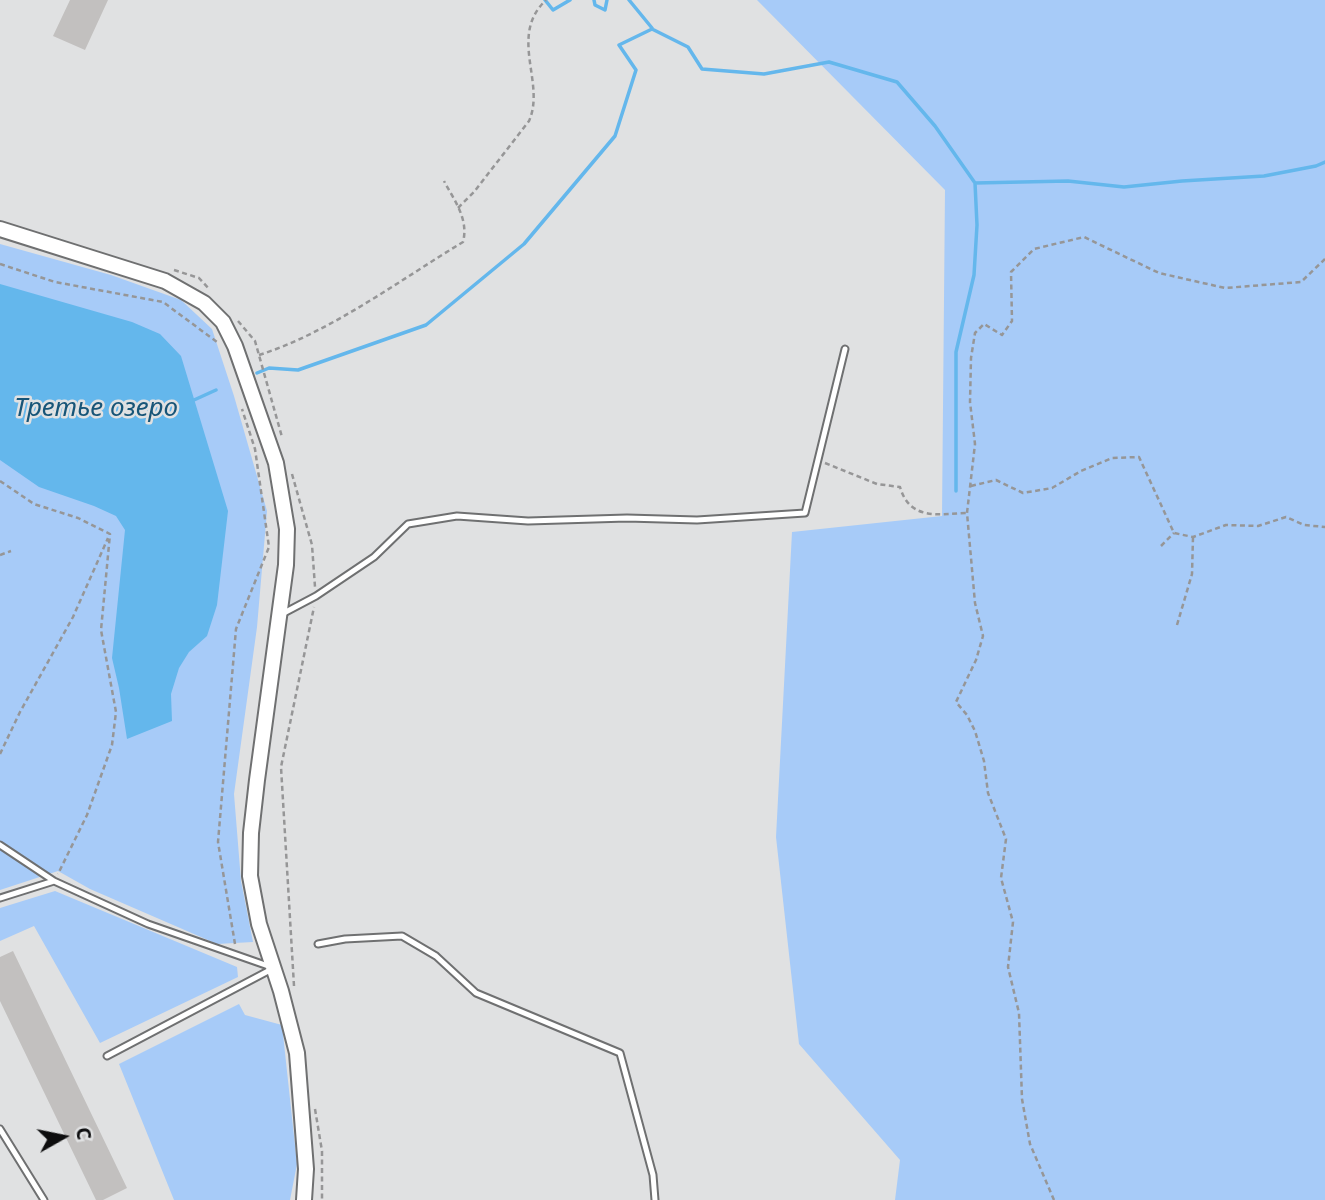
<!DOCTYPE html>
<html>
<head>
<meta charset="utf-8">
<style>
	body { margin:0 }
	#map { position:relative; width:1325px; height:1200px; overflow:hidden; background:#e0e1e2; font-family:"Noto Sans",sans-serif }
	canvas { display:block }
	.north { position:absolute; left:28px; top:1102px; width:70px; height:70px; -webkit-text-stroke:5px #e0e1e2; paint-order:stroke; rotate:81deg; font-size:19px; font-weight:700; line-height:28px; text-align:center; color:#0d0d0e }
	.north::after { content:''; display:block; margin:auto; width:24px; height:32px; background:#0d0d0e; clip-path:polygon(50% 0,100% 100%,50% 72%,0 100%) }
</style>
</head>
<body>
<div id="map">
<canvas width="1325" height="1200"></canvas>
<div class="north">С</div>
</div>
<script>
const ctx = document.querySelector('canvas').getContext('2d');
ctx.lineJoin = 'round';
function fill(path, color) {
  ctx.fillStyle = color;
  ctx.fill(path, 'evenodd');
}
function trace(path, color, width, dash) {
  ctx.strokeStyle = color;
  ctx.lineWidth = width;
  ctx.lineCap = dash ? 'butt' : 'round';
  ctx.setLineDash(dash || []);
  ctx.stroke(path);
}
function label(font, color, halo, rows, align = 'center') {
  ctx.font = font + ' "Noto Sans",sans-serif';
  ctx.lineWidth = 5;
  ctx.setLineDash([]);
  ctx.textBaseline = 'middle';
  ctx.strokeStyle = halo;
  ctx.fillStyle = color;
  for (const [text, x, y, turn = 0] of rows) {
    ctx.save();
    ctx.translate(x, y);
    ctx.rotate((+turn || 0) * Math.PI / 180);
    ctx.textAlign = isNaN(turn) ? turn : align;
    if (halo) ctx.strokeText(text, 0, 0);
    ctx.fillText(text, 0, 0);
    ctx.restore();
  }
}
fill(new Path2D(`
	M757 0H1325V1200H895L900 1160 799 1044 776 837 792 532 942 516 945 190Z
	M0 244 111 275 181 300 212 329 234 396 267 511 257 627 234 794 241 881 253 942 217 944 90 889 58 871 0 890Z
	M55 891 237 967 238 977 100 1043 34 926 0 941V908Z
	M239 1004 245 1015 282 1025 297 1164 290 1200H174L119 1064Z`), '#a7cbf8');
fill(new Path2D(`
	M0 284 132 322 160 334 181 356 228 511 217 605 207 636 189 652 179 668 171 694 172 721 127 739 119 688 112 658 125 530 116 516 94 506 39 487 0 460Z`), '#64b7ec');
trace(new Path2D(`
	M545 0 553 10 570 0
	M594 0 595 5 605 10 607 0
	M629 0 652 28
	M257 373 269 368 298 370 426 325 524 244 615 136 636 70 619 45 652 29 688 47 702 69 764 74 829 62 897 82 935 126 975 183 1068 181 1124 187 1182 181 1264 176 1316 166 1325 162
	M194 400 216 390
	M956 491V352L974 275 977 225 975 183`), '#64b7ec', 3.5);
fill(new Path2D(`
	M70 0H108L85 50 53 36Z
	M13 951 127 1188 103 1200H96L0 1001V957Z`), '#c2c0bf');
const service = new Path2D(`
	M282 614 316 596 374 557 408 524 457 516 528 521 627 518 697 520 805 513 845 349
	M0 845 54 881
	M0 898 54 881 148 924 271 967
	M318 944 345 939 402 936 436 956 476 993 620 1053 653 1175 655 1200
	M107 1056 272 969
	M0 1129 44 1200`);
const tertiary = new Path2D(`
	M0 229 165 281 204 303 223 322 235 346 276 463 287 529 286 565 257 780 251 833 250 876 259 924 281 991 297 1053 306 1169 304 1200`);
trace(service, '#6f7071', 9);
trace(tertiary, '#6f7071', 18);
trace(new Path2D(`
	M458 208 474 192 529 121C546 83 508 36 546 0
	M0 264 55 282 163 302 217 342
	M174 270 199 278 210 290
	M238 321 255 341 282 437
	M259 355C329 333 400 280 463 242 469 219 454 200 444 181
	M825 463 877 484 900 487C910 521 938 514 967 513
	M292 474 312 545 315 587
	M0 481 34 504 78 518 110 534 101 630 116 712 112 745 87 815 58 874
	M971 486 996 480 1023 493 1052 488 1081 471 1112 458 1139 457 1174 533 1193 537 1226 525 1258 526 1286 517 1304 525 1325 527
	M1161 546 1174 533
	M0 555 11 551
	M1177 625 1192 574 1193 537
	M0 754 20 712 73 617 108 538
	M235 944 218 842 236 629 269 547 255 449 242 409
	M294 986 281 767 314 607
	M315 1109 322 1151V1200
	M1054 1200 1030 1144 1022 1099 1019 1013 1008 967 1013 922 1001 878 1006 839 988 793 984 761 975 731 967 715 956 702 976 660 983 636 975 603 967 513 975 444 970 402 971 358 975 333 984 324 1002 335 1012 321 1011 272 1034 249 1084 237 1159 273 1225 288 1301 282 1325 259`), '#969697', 2.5, [5, 3.5]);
trace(service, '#fff', 5);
trace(tertiary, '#fff', 14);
label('italic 26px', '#175578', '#e0e1e2', [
	["Третье озеро",96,409]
]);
</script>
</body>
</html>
